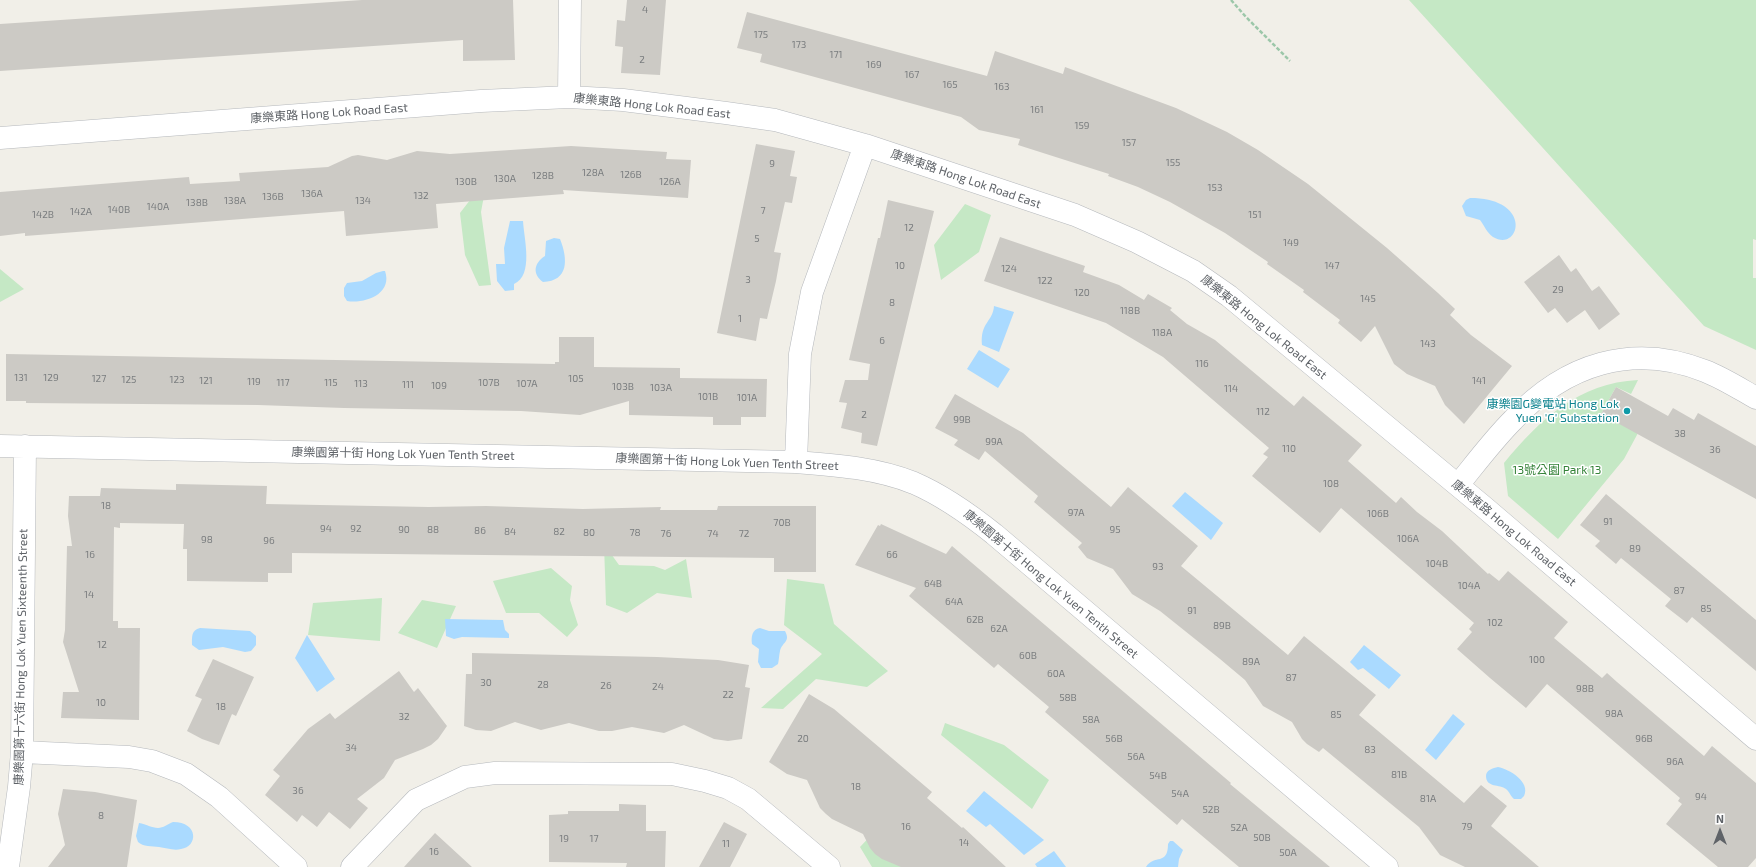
<!DOCTYPE html>
<html>
<head>
<meta charset="utf-8">
<style>
	body { margin:0 }
	#map { position:relative; width:1756px; height:867px; overflow:hidden; background:#f1efe8; font-family:"Exo 2",sans-serif }
	canvas { display:block }
	.north { position:absolute; left:1700px; top:811px; width:40px; height:40px; -webkit-text-stroke:3px #fff; paint-order:stroke; rotate:0deg; font-size:11px; font-weight:700; line-height:16px; text-align:center; color:#5f6368 }
	.north::after { content:''; display:block; margin:auto; width:14px; height:18px; background:#5f6368; clip-path:polygon(50% 0,100% 100%,50% 72%,0 100%) }
</style>
</head>
<body>
<div id="map">
<canvas width="1756" height="867"></canvas>
<div class="north">N</div>
</div>
<script>
const ctx = document.querySelector('canvas').getContext('2d');
ctx.lineJoin = 'round';
function fill(path, color) {
  ctx.fillStyle = color;
  ctx.fill(path, 'evenodd');
}
function trace(path, color, width, dash) {
  ctx.strokeStyle = color;
  ctx.lineWidth = width;
  ctx.lineCap = dash ? 'butt' : 'round';
  ctx.setLineDash(dash || []);
  ctx.stroke(path);
}
function label(font, color, halo, rows, align = 'center') {
  ctx.font = font + ' "Exo 2","Noto Sans TC",sans-serif';
  ctx.lineWidth = 3;
  ctx.setLineDash([]);
  ctx.textBaseline = 'middle';
  ctx.strokeStyle = halo;
  ctx.fillStyle = color;
  for (const [text, x, y, turn = 0] of rows) {
    ctx.save();
    ctx.translate(x, y);
    ctx.rotate((+turn || 0) * Math.PI / 180);
    ctx.textAlign = isNaN(turn) ? turn : align;
    if (halo) ctx.strokeText(text, 0, 0);
    ctx.fillText(text, 0, 0);
    ctx.restore();
  }
}
fill(new Path2D(`
	M1409 0H1756V240L1753 239V278H1756V350L1704 326Z
	M485 190 481 212 491 285 479 286 465 255 460 213 477 191Z
	M965 204 991 215 979 252 941 280 934 245Z
	M0 269 24 289 0 302Z
	M1638 380 1631 394 1616 387 1601 414 1638 433 1624 459 1558 539 1508 496 1504 463C1540 419 1579 383 1638 380Z
	M604 544 619 565 654 566 665 570 686 559 692 598 657 593 627 613 606 605Z
	M551 568 572 586 570 600 578 625 567 637 539 613H506L493 581Z
	M787 579 824 584 834 624 888 671 867 687 816 679 783 709 761 708 822 654 784 625Z
	M382 598 380 641 308 635 313 603Z
	M422 600 456 606 437 648 398 633Z
	M945 723 1004 745 1049 780 1032 809 941 735Z
	M877 829 916 867H872L860 847Z`), '#c5e8c5');
fill(new Path2D(`
	M1470 198C1534 198 1520 253 1493 237 1487 233 1484 225 1480 220L1466 216 1462 206 1466 200Z
	M510 221H523C524 239 534 275 514 284V290L505 291 497 281 496 264H505L504 248Z
	M554 238 560 239C568 259 569 281 543 282 532 274 534 263 545 256L546 241Z
	M383 271H385C393 294 365 304 347 301L344 296V288L347 283 362 281 376 273Z
	M994 306 1014 312 999 352 982 345C980 322 993 322 994 306Z
	M979 350 1010 369 998 388 967 369Z
	M1185 492 1223 523 1211 540 1172 506Z
	M445 619 503 620 505 630 509 634V638L462 637 454 639 446 636Z
	M200 628 250 631 256 636V645L251 651 245 652 223 647 199 650 192 645C192 637 191 630 200 628Z
	M760 628 769 631H785C791 642 782 642 780 651 779 655 779 660 778 664L772 668H761L758 662 759 649 752 644C751 637 752 629 760 628Z
	M307 635 335 679 317 692 295 658Z
	M1364 645 1401 675 1389 689 1363 668 1358 670 1350 662Z
	M1453 714 1465 724 1436 760 1425 750Z
	M1498 767C1509 769 1531 782 1524 796L1521 799H1514C1510 796 1510 792 1506 789 1500 784 1486 788 1486 776 1486 770 1493 768 1498 767Z
	M984 791 1044 840 1024 855 990 824 986 827 966 811Z
	M173 822C199 822 198 847 181 849 174 851 166 848 159 847 152 846 143 847 138 842L136 836 139 823C146 824 152 828 158 828 163 828 168 824 173 822Z
	M1170 841H1173L1183 850 1179 859 1178 867H1146C1154 854 1168 866 1168 844Z
	M1054 851 1066 867H1037L1035 864Z`), '#aadaff');
fill(new Path2D(`
	M362 0H513L515 60 463 61V40L0 71V24Z
	M627 0H666L660 75 621 73 623 47 615 46 617 20 625 21Z
	M747 12 987 76 995 51 1063 74 1065 67 1176 108 1227 132 1258 150 1308 184 1387 248 1438 293 1455 309 1450 315 1471 335 1512 366 1464 424 1445 405 1435 386 1407 374 1394 364 1375 326 1361 342 1338 323 1340 320 1303 292 1304 290 1267 264 1268 262 1225 233 1170 202 1138 187 1108 176 1109 174 1018 145 1020 139 979 130 961 117 760 62 762 54 737 48Z
	M756 144 795 151 790 176 797 177 792 203 785 202 774 252 781 253 776 281 767 319 760 318 756 341 717 333Z
	M571 146 667 152 666 159 691 160 688 198 563 190 564 194 436 204 438 228 346 236 344 211 25 236V233L0 236V192L189 177 190 184 240 181 239 173 328 167 352 156 358 155 387 160 417 151 450 154Z
	M888 200 934 211 877 446 861 443 862 433 841 428 847 403 839 402 845 380H868L870 364 849 360 878 238H880Z
	M1000 237 1085 266 1083 272 1119 285 1144 300 1148 294 1172 308 1170 310 1187 324 1215 340 1294 406 1303 396 1362 445 1348 461 1396 503 1401 497 1417 512 1442 531 1488 574 1489 573 1499 581 1508 571 1568 622 1554 638 1602 678 1607 673 1617 682 1704 756 1712 746 1756 783V858L1748 867H1718L1666 824 1682 804 1678 801 1680 798 1547 684 1526 708 1490 678 1457 649 1472 632 1469 629 1474 623 1341 508 1320 533 1252 476 1268 457 1263 454 1269 448 1163 357 1106 323 984 281Z
	M1559 255 1571 272 1576 268 1592 291 1599 286 1620 314 1599 330 1585 310 1567 323 1555 308 1548 313 1524 282Z
	M559 337H594V367L680 368V378L767 379 766 417H741V425H713V417L629 415V401L580 415 521 411 344 408 258 405 26 403V401H6V354L555 364V362H559Z
	M1616 387 1668 416 1673 408 1694 420 1698 413 1756 446V499L1601 414Z
	M955 394 1023 433 1111 507 1128 487 1198 546 1181 566 1288 655 1304 636 1376 695 1359 715 1464 803 1481 785 1507 806 1491 826 1539 867H1465L1440 855 1419 827 1323 748 1319 752 1307 744 1302 739 1292 722 1263 706 1245 680 1220 659 1160 611 1132 594 1113 569 1087 558 1078 547 1082 543 1034 502 1038 496 985 451 979 460 954 445 958 440 935 428Z
	M176 484 267 486 266 504 429 507 486 506 583 509 661 507 660 510H717L718 506H816V572H774V558L292 553V573H268V582L187 581V549H183L184 524 120 523V528L114 527 113 621H118V628H140L139 720 61 718 63 692H79L63 642 65 630 67 546H72L68 516 69 496H100L101 488 176 490Z
	M1606 494 1756 620V671L1692 617 1687 623 1665 606 1671 599 1621 558 1616 564 1595 546 1600 541 1580 525Z
	M881 524 946 554 952 546 1231 783 1230 784 1330 867H1239L1182 819 1177 825 1045 712 1049 707 998 664 994 668 909 596 916 588 855 565 878 525 880 526Z
	M472 653 657 657 718 660 749 665 745 687 750 688 742 739 728 741 714 739 684 725 664 733 632 727 612 731H599L569 723 541 730 515 722 491 731 476 730 464 726 466 674H472Z
	M213 659 254 677 236 716 232 714 219 745 202 739 187 731 202 699 195 696Z
	M399 671 414 692 418 688 447 726 438 739 431 745 423 749 395 760 384 778 357 799 368 808 350 829 329 812 317 827 302 815 297 822 265 795 280 776 273 770 308 729 330 713 335 719Z
	M809 694 834 709 932 792 927 798 962 828 963 827 1006 867H901L882 859 875 854 870 848 863 834 832 819 826 814 820 808 807 780 787 774 769 762Z
	M63 789 95 792 137 800 127 867H48L65 845 58 814Z
	M619 804 646 805V831H666L665 867H626L627 863 549 862V815L568 814V811H619Z
	M724 822 747 834 730 867H699Z
	M435 833 472 867H404Z`), '#cccac5');
const street = new Path2D(`
	M569 97 570 0
	M0 138 481 101 569 97 623 100 726 113 775 120 865 145 1075 215 1137 242 1193 271 1229 296 1484 507 1756 739
	M0 446 796 462C835 465 877 468 914 483 944 496 969 514 994 534L1387 867
	M796 462 800 354 812 292 865 145
	M1458 485C1476 463 1493 440 1513 420 1565 364 1633 342 1705 371 1723 378 1740 389 1756 398
	M22 752 129 757 152 761 186 774 219 797 296 867
	M8 867 19 787 22 752 25 446
	M352 867 416 800 465 777 495 773 672 774 705 781 728 788 748 799 829 867`);
trace(street, '#b5b8bc', 23);
trace(new Path2D(`
	M1231 0 1246 17 1290 61`), '#9cc7a9', 2.5, [4, 2]);
trace(street, '#fff', 22);
for (const [x, y, r, color] of [
	[1627,411,4,"#0f9aa8"]
]) {
  const dot = new Path2D();
  dot.arc(x, y, r, 0, 2 * Math.PI);
  ctx.fillStyle = color;
  ctx.fill(dot);
  trace(dot, '#fff', 1.5);
}
label('10px', '#7a7d7f', null, [
	["4",645,10],
	["175",761,35],
	["173",799,45],
	["171",836,55],
	["2",642,60],
	["169",874,65],
	["167",912,75],
	["165",950,85],
	["163",1002,87],
	["161",1037,110],
	["159",1082,126],
	["157",1129,143],
	["155",1173,163],
	["9",772,164],
	["128A",593,173],
	["126B",631,175],
	["128B",543,176],
	["130A",505,179],
	["130B",466,182],
	["126A",670,182],
	["153",1215,188],
	["136A",312,194],
	["132",421,196],
	["136B",273,197],
	["138A",235,201],
	["134",363,201],
	["138B",197,203],
	["140A",158,207],
	["140B",119,210],
	["7",763,211],
	["142A",81,212],
	["142B",43,215],
	["151",1255,215],
	["12",909,228],
	["5",757,239],
	["149",1291,243],
	["10",900,266],
	["147",1332,266],
	["124",1009,269],
	["3",748,280],
	["122",1045,281],
	["29",1558,290],
	["120",1082,293],
	["145",1368,299],
	["8",892,303],
	["118B",1130,311],
	["1",740,319],
	["118A",1162,333],
	["6",882,341],
	["143",1428,344],
	["116",1202,364],
	["131",21,378],
	["129",51,378],
	["127",99,379],
	["105",576,379],
	["125",129,380],
	["123",177,380],
	["121",206,381],
	["141",1479,381],
	["119",254,382],
	["117",283,383],
	["115",331,383],
	["107B",489,383],
	["113",361,384],
	["107A",527,384],
	["111",408,385],
	["109",439,386],
	["103B",623,387],
	["103A",661,388],
	["114",1231,389],
	["101B",708,397],
	["101A",747,398],
	["112",1263,412],
	["2",864,415],
	["99B",962,420],
	["38",1680,434],
	["99A",994,442],
	["110",1289,449],
	["36",1715,450],
	["108",1331,484],
	["18",106,506],
	["97A",1076,513],
	["106B",1378,514],
	["91",1608,522],
	["70B",782,523],
	["94",326,529],
	["92",356,529],
	["90",404,530],
	["88",433,530],
	["95",1115,530],
	["86",480,531],
	["84",510,532],
	["82",559,532],
	["80",589,533],
	["78",635,533],
	["76",666,534],
	["74",713,534],
	["72",744,534],
	["106A",1408,539],
	["98",207,540],
	["96",269,541],
	["89",1635,549],
	["16",90,555],
	["66",892,555],
	["104B",1437,564],
	["93",1158,567],
	["64B",933,584],
	["104A",1469,586],
	["87",1679,591],
	["14",89,595],
	["64A",954,602],
	["85",1706,609],
	["91",1192,611],
	["62B",975,620],
	["102",1495,623],
	["89B",1222,626],
	["62A",999,629],
	["12",102,645],
	["60B",1028,656],
	["100",1537,660],
	["89A",1251,662],
	["60A",1056,674],
	["87",1291,678],
	["30",486,683],
	["28",543,685],
	["26",606,686],
	["24",658,687],
	["98B",1585,689],
	["22",728,695],
	["58B",1068,698],
	["10",101,703],
	["18",221,707],
	["98A",1614,714],
	["85",1336,715],
	["32",404,717],
	["58A",1091,720],
	["20",803,739],
	["56B",1114,739],
	["96B",1644,739],
	["34",351,748],
	["83",1370,750],
	["56A",1136,757],
	["96A",1675,762],
	["81B",1399,775],
	["54B",1158,776],
	["18",856,787],
	["36",298,791],
	["54A",1180,794],
	["94",1701,797],
	["81A",1428,799],
	["52B",1211,810],
	["8",101,816],
	["16",906,827],
	["79",1467,827],
	["52A",1239,828],
	["50B",1262,838],
	["19",564,839],
	["17",594,839],
	["14",964,843],
	["11",726,844],
	["16",434,852],
	["50A",1288,853]
]);
label('12px', '#5f6368', '#fff', [
	["康樂東路 Hong Lok Road East",652,106,6],
	["康樂東路 Hong Lok Road East",329,113,-4],
	["康樂東路 Hong Lok Road East",966,179,19],
	["康樂東路 Hong Lok Road East",1264,327,39],
	["康樂園第十街 Hong Lok Yuen Tenth Street",403,454,1],
	["康樂園第十街 Hong Lok Yuen Tenth Street",727,462,2],
	["康樂東路 Hong Lok Road East",1514,533,40],
	["康樂園第十街 Hong Lok Yuen Tenth Street",1051,584,40],
	["康樂園第十六街 Hong Lok Yuen Sixteenth Street",21,657,-89]
]);
label('12px', '#0d838f', '#fff', [
	["康樂園G變電站 Hong Lok",1619,404],
	["Yuen 'G' Substation",1619,418]
], 'right');
label('12px', '#348238', '#fff', [
	["13號公園 Park 13",1557,470]
]);
</script>
</body>
</html>
